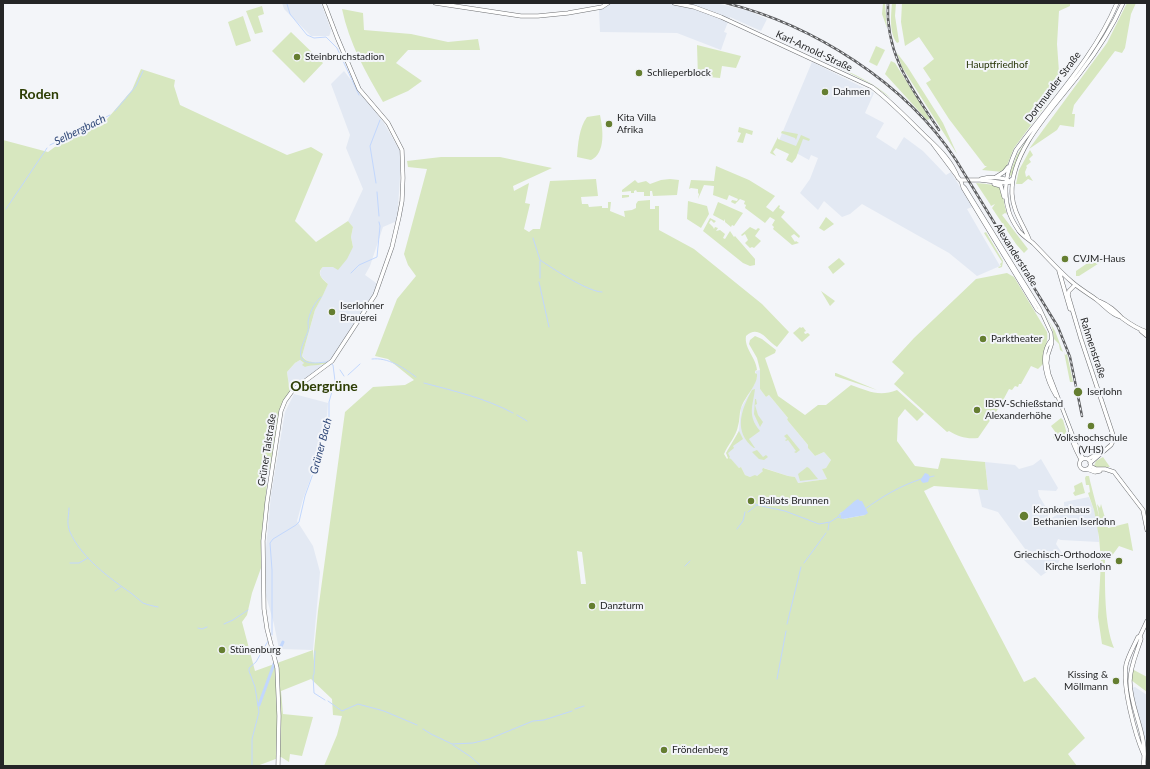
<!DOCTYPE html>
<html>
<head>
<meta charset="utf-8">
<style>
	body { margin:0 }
	#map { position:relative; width:1150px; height:769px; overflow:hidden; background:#f3f5f9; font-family:Lato,sans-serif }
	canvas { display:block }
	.frame { position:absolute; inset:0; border:4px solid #242526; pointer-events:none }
</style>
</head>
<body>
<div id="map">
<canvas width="1150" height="769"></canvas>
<div class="frame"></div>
</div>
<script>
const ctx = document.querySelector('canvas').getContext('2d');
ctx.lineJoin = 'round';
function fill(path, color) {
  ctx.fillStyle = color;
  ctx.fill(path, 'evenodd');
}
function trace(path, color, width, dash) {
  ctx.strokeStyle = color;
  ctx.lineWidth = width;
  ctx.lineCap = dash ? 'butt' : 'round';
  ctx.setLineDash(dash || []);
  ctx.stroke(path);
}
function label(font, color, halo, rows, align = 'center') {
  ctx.font = font + ' Lato,sans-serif';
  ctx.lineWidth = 4;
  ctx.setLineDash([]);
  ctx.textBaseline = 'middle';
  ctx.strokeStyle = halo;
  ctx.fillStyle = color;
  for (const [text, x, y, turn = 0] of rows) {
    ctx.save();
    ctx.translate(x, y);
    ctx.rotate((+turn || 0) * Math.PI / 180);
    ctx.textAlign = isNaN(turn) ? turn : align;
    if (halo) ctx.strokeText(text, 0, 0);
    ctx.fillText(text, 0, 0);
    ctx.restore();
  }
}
fill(new Path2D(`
	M282 3H321L331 30 330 34 329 36H311L284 9Z
	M608 3H716L749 11 767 19 761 31 730 17 724 32 727 33 721 50 677 33 600 32 599 10Z
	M812 62 874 93 865 113 884 123 876 137 896 150 904 137 923 151 946 175 951 172 972 207 967 209 1000 266 977 276 949 253 862 204 850 214 842 217 824 201 818 210 800 193 810 179 818 158 811 155 809 160 778 143Z
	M344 71 384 123 400 151V177L397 221 383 227 370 266 365 275 379 285 378 288 331 362H310L306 360 302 356 315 310 328 284 321 277 320 273 321 269 323 267H333L353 247 351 237 353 227 348 221 363 189 346 148 350 135 331 84Z
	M300 360 304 363 305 367 314 364 324 365 290 393 287 372 295 363Z
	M760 370V389L766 397 769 395 788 418 787 419 788 421 808 445V448L815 456 824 452 831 460 826 468 822 469 827 479 797 483 795 477 788 476 764 468 763 471 757 476 750 477 745 475 741 467 739 468 727 456V451L734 441 739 430 741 408 754 385 757 377 755 371Z
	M294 394 328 403 326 431 319 441 310 480 303 499 297 521 313 546 320 572 313 650 279 649 274 624 266 596V548L271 495 285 412Z
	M1041 459 1058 488 1056 491 1038 490 1039 496 1047 509 1049 520 1064 510V502L1089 497 1094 510 1098 528 1099 542 1061 540 1058 539 1056 544 1064 556 1059 561 1058 564 1041 576 1024 560 1028 553 998 512 982 507 978 489H988L985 462 1015 465 1019 469 1033 465Z
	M1135 687 1147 695V751L1134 699 1132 688Z`), '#e3e9f3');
fill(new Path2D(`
	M883 3H885L887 28 882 14Z
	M892 3H896L895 16 899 42 897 43C889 33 891 15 892 3Z
	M902 3H1070V6L1059 11 1057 44 1060 86 1014 148 1006 168 1003 172 982 170 987 166H985L949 119 926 83 931 80 923 68 934 59 919 37 905 46 901 22Z
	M1127 3H1136L1131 14 1125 48 1122 53 1115 51 1074 105 1072 114H1075L1074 127 1060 125 1057 130 1029 149 1107 43Z
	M262 6 264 14 258 16 263 32 255 34 246 11Z
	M342 9 363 13 364 30 411 34 448 42 478 39 480 50H408L396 63 422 81 408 91 383 102C366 73 349 43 342 9Z
	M243 16 251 41 236 46 228 22Z
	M291 32 323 63 304 83 272 51Z
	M1103 33 1102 39 1089 58 1027 140 1019 155 1012 176 1009 175 1017 155 1029 136Z
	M697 45 741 56 736 68 722 66 720 78 709 77 698 78Z
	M876 46 885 50 877 66 869 62Z
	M897 53 907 66 943 123 957 154 902 67Z
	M891 61 895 63 930 119 927 120 885 74Z
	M832 64C854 74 874 83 892 99L871 84Z
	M141 69 175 80 174 86 180 105 287 155 311 147 323 154 295 221 316 242 348 221 353 227 351 237 353 247 347 259 338 270 333 267H323C316 273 322 279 328 284L323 295 315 310 302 356C307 365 322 362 331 362 322 366 314 364 305 367L302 365 304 363 300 360 295 363 287 372 290 393 285 400 272 469 260 468 261 482 267 483 261 543V568L252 593 247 615 242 622 255 671 313 650V661L318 611 345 412 373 387 405 385 414 380 388 359 375 356 397 299 416 276 408 265 404 254 427 169 408 167 407 161 441 157H500L552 168 513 186 514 191 529 183 525 203 530 204 524 229 529 232 533 229H540L550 181 596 179 598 196 581 197 582 204H588L589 207 602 206V208H608V202H611L610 211 625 217 624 211 632 210 636 208V204L638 201 650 200V209H655V206H659V230L694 249 762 304 789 332 777 347C767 341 759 324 746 336 744 349 756 357 757 370L755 371V373L757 374C758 385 745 396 741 408 739 414 740 420 738 426 736 437 728 444 724 454L727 459 728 458 726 453 739 431 743 439 733 446 734 448 728 453 730 457 729 458 731 459 739 468 741 467 745 475 750 477 755 475 757 476 763 471 762 470 763 468 788 476 795 477 798 483 827 479 822 469 826 468 831 460 824 452 815 456 808 448V445L788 421 787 419 788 418 769 395 766 397 760 389V370L757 358 749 344 750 340 755 336 762 339 776 350 775 353 765 358 778 396 805 415 818 405H826L851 385C868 391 879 397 897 390L924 414 917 421 905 409 898 418 897 441 915 466 938 469 941 458 985 462 988 490 934 486 924 491 1024 682 1035 677 1085 738 1068 754 1077 766H324L337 735 342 716 333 715 332 699 311 679 281 691 283 714 313 717 302 756 290 754 289 762 281 757 257 766H3V140L48 152 74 133 102 125 132 90ZM847 510 865 515 843 519 840 513ZM577 551 582 552 586 584H581Z
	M600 115C603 129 606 153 591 160L577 157C578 144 579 128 587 117Z
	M739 127 753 131 752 135 746 133 743 143 737 142 741 133 738 132Z
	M782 131 798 134 796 140 795 138 781 133 779 137Z
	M801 135 810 139 809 141 803 139 796 158 792 163 786 160 789 154 776 148 773 152 776 156 770 153 778 137V139L796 146Z
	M1030 150 1033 155 1029 159 1031 162 1026 166 1027 167 1025 172 1026 177 1029 175 1033 181 1028 179 1022 184H1016L1019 170Z
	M716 166 749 180 775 196 766 207 773 212 779 205 780 206 779 208 785 212 781 217 800 236 799 238 794 234 791 236 795 242 796 241 799 243 792 245 773 229 774 227 772 225 775 220 770 217 765 223 745 208 746 205 744 204 745 201 740 199 735 204 731 202 732 200 737 201 738 199 729 195 727 200 713 195 714 186 704 185 698 199 699 194 698 193V189L691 188 689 189 691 180 714 181Z
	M670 179 679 180 677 195 653 196 652 191H650V196H644V192H637L636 190 634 191V193H631V191L622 192V195H629V197L622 198V190L635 180 638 183 646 181 650 184 661 180Z
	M976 183C1009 186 999 186 1007 214L1005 213 1002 215 1028 249 1024 253 1016 244 992 208 995 204 991 206 990 204Z
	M688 201 707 206 709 214 701 228 687 219Z
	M718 202 743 213 734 226 732 225 731 227 725 222V219L724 221 713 215Z
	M826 217 834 224 824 231 819 228Z
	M710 218 716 221 714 223 711 220 709 223 713 227 714 229 715 227 718 228 716 231 720 230 725 234 723 238 725 239 730 231 734 237 735 236 755 259V265L750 266 743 263 703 231Z
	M750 227 756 230 758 228 760 229 755 236 761 241 754 248 752 247 750 248 745 243 748 240 745 234 742 236 741 235Z
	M986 232 1003 261 1002 267 999 268 998 267 1001 266 1000 264 1002 262 984 233Z
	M839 258 845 264 833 274 828 267Z
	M1097 258 1104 260 1079 276H1076V271L1092 260Z
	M1007 273 1014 277 1047 332C1049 343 1042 353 1043 364L1038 369 1031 366 1021 384H1019L1018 387 1015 386 1012 390 1009 389 1000 406 978 438C966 439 959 437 949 431L947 432 894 384 904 373 892 362 914 338 976 279Z
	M821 291 835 301 830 306Z
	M1041 308 1055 331 1063 352 1060 350 1059 344 1054 339 1052 327Z
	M800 327 801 328 803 327 806 331 804 332 805 334 808 333 810 335 802 342 793 333Z
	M1064 352 1065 355 1067 354 1073 382H1070Z
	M835 373H836L877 390 835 376Z
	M755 389C753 406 747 415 760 431L749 439 755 448H754C733 432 741 410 752 390Z
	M755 399H756L757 404 755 405 758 415 763 422 760 427 754 414Z
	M1061 418 1063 420 1069 441H1067V437L1064 434H1062L1055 440 1053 437 1056 433 1051 426Z
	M787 434 800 450 796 453 794 452 796 451 788 440 786 441 785 440 787 439 784 436Z
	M757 450 763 457 766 455 768 457 764 460 759 459 752 452Z
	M1103 457 1110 467H1097L1094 466 1096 461Z
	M807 467 809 468 818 479 800 481 798 474Z
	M1086 476H1089L1090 481 1099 516V515L1097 504 1100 508 1101 504 1108 528 1128 523 1133 551 1119 546 1111 557 1105 559C1105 585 1104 624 1114 648L1102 644 1098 617 1101 561 1099 537 1094 510 1088 493 1090 492 1089 485H1086L1085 478Z
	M1082 482 1085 493 1075 496 1073 493 1075 491 1074 486Z
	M1132 669 1147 677V692L1131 680Z`), '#d7e7bf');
fill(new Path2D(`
	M925 473 928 474 930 477 928 482 923 483 921 481V479Z
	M858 499 860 501H862L868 513 865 515 843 519 841 518 840 513C847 509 851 503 858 499Z`), '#c2d7fd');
trace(new Path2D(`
	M287 4 290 14 307 35 314 38 326 37 337 48 359 95
	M115 111 136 86 143 71
	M50 145 110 115
	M376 183 370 146 380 120
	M377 192 379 216
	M6 209 47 148
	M533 238 540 260C552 268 588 292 602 292
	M540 261V278
	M351 273 359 265 377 257 380 226 379 222
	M539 282 549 327
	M321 297C315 301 309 314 308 322 308 325 309 328 308 331 306 338 296 354 303 360 309 365 321 362 328 362
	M372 359C388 357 404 368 416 377
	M340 370 344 376
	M348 375 360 364
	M424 383C454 391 485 398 513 413
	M517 415 527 421
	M930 477 934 476
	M751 501 757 505 785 511 819 524 830 522 838 517 841 518
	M69 508C69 517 66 522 70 532 81 557 109 578 131 593 135 596 139 600 143 603 148 605 153 606 158 607
	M865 509C883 496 900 486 921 479
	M748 512 757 505
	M838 517 840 514
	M737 529 743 521 745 512
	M828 530 829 523
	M70 563H79L88 558
	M804 563 826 533
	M685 566 690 561
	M115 591 121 587
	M224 624 233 620 248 610
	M787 624 801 567
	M198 628 202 629 207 627
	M272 635V570L270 543 273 539 296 525 299 522 305 496 315 468 319 443 327 431 329 423V402L335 381 333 365 330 363
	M315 651 314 674 313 676 314 693 325 700
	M777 679 786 631
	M328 701 342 711 358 704 384 711 417 725
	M575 709 584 706
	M423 729 431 734 452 744 473 743 489 739 533 721 544 720 572 711
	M453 745 471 757 481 766
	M252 766V739L259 712 255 687 249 671V668L256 662 268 641`), '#c2d7fd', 1);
trace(new Path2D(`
	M277 655 283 642
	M259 705 274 664`), '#c2d7fd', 3);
const tertiary = new Path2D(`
	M961 181 963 188 1037 310 1041 313
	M963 186 965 188 1040 309 1051 333 1052 343 1048 355 1047 363 1049 374 1078 449 1083 458
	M1051 340C1038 356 1047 381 1056 396
	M1070 429C1070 439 1076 451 1081 460`);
const secondary = new Path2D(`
	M435 3 521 16H538L568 13 602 7 608 3
	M674 3 694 7 721 17 872 87C889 100 905 116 920 131 935 146 950 157 958 178
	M1117 3C1094 58 1051 102 1016 150 1007 170 1002 190 1009 212 1011 219 1015 225 1019 231 1023 236 1028 239 1033 243 1046 256 1058 270 1072 282 1080 289 1089 294 1097 300 1105 306 1111 315 1121 317
	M933 144 960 180H980L1006 183 1010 182 1012 179
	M996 177 1004 172 1008 167
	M981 179C989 177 1001 177 1008 180
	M994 184 1001 186 1004 197
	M1029 239C1023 224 1013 212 1012 194 1010 150 1055 106 1080 73 1097 51 1112 28 1123 3
	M1059 271 1070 309
	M1075 285 1069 291 1068 295 1081 339 1113 435V441L1111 445 1090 463
	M1099 301C1109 305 1115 311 1122 318 1130 324 1138 329 1147 332
	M1141 331 1147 336
	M1079.5 464a5.5 5.5 0 1 1 11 0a5.5 5.5 0 1 1-11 0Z
	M1088 459 1099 453
	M1090 466 1096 469H1105L1114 472 1143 510 1147 530
	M1087 469 1095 472 1100 471
	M1140 636 1141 639C1137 652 1130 667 1130 681 1130 710 1149 735 1143 766
	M1144 755C1135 735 1122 686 1126 665 1128 656 1134 646 1138 637L1140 636 1147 621
	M278 766 279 716 277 668 267 629 264 609 263 541 267 502 281 411 285 401 293 390 332 361 375 295 392 247 399 217 402 201 403 178 402 150 388 123 359 89 337 37 324 3`);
trace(tertiary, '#6d6f72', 4);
trace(secondary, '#6d6f72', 4.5);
trace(tertiary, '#fff', 3);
trace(secondary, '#fff', 3.5);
const rail = new Path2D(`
	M726 3C813 25 906 83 956 160L1058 327 1070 357 1082 416
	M888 3C885 55 912 89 939 130`);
trace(rail, '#5f6062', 2.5);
trace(rail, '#f3f5f9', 1, [3]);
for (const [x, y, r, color] of [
	[297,57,4,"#657e31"],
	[639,73,4,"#657e31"],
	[825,92,4,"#657e31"],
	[609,124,4,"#657e31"],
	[1065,259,4,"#657e31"],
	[332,312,4,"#657e31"],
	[983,339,4,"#657e31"],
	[1078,392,5,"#657e31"],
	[977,410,4,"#657e31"],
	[1091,426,4,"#657e31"],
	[751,501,4,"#657e31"],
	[1024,516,5,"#657e31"],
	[1119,561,4,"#657e31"],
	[592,606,4,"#657e31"],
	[222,650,4,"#657e31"],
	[1116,681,4,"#657e31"],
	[664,750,4,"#657e31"]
]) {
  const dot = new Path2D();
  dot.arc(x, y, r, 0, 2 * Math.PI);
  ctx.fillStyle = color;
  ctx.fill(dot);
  trace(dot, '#f3f5f9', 1.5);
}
label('10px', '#242526', '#f3f5f9', [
	["Karl-Arnold-Straße",814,51,25],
	["Dortmunder Straße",1053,87,-53],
	["Alexanderstraße",1016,255,58],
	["Rahmenstraße",1093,348,72],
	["Grüner Talstraße",267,450,-81]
]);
label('10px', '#242526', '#f3f5f9', [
	["Steinbruchstadion",305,57],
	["Schlieperblock",647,73],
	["Dahmen",833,92],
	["Kita Villa",617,118],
	["Afrika",617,130],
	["CVJM-Haus",1073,259],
	["Iserlohner",340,306],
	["Brauerei",340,318],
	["Parktheater",991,339],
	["Iserlohn",1087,392],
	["IBSV-Schießstand",985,404],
	["Alexanderhöhe",985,416],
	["Volkshochschule",1091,438,"center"],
	["(VHS)",1091,450,"center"],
	["Ballots Brunnen",759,501],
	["Krankenhaus",1033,510],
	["Bethanien Iserlohn",1033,522],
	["Griechisch-Orthodoxe",1111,555,"right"],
	["Kirche Iserlohn",1111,567,"right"],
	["Danzturm",600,606],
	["Stünenburg",230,650],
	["Kissing &",1108,675,"right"],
	["Möllmann",1108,687,"right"],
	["Fröndenberg",672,750]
], 'left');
label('10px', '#273507', '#f3f5f9', [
	["Hauptfriedhof",997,65]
]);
label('italic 11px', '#314979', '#f3f5f9', [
	["Selbergbach",80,130,-26],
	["Grüner Bach",321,446,-75]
]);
label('bold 14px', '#2e3e05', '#f3f5f9', [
	["Roden",39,94],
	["Obergrüne",324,386]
]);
</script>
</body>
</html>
